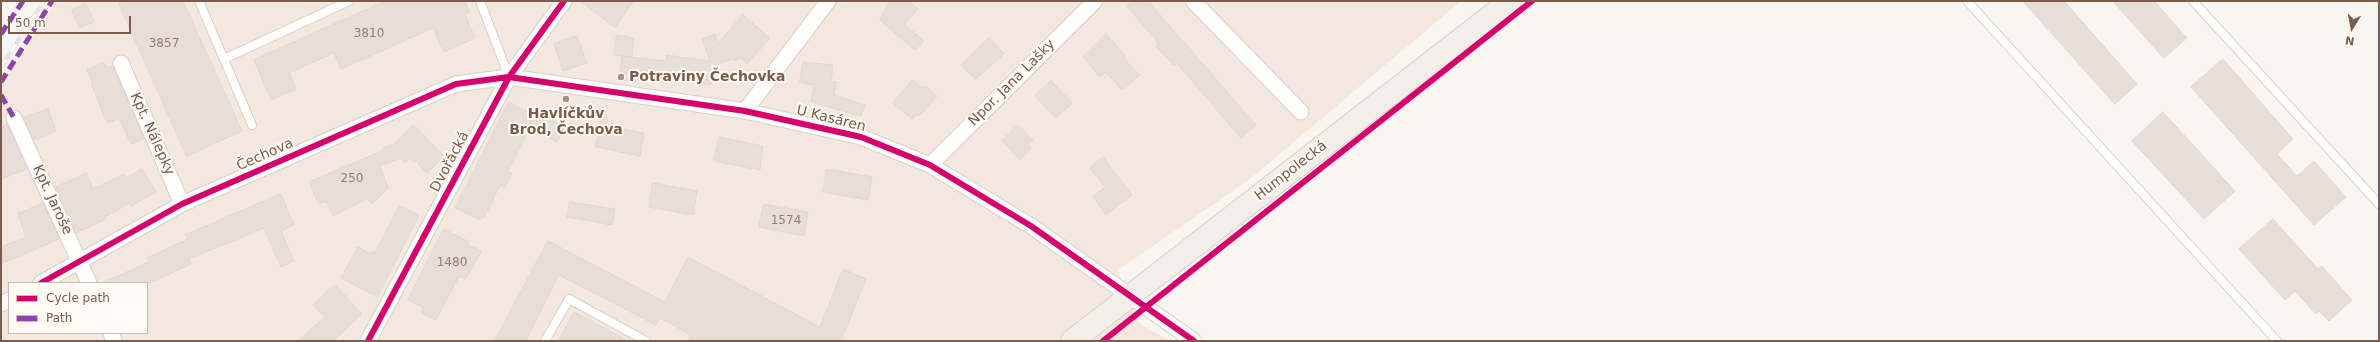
<!DOCTYPE html>
<html>
<head>
<meta charset="utf-8">
<style>
	body { margin:0 }
	#map { position:relative; width:2380px; height:342px; overflow:hidden; background:#f9f5f0; font-family:"DejaVu Sans",sans-serif }
	canvas { display:block }
	.frame { position:absolute; inset:0; border:2px solid #7a5c4d; pointer-events:none }
	.legend { position:absolute; left:8px; top:282px; width:140px; height:52px; box-sizing:border-box; background:#fffaf3; border:1px solid #cabbb1; margin:0; padding:5px 7px; list-style:none; font-size:12px; color:#7a5c4d }
	.legend li { display:flex; align-items:center; gap:8px; height:20px }
	.legend b { width:20px; border:1px solid #cabbb1 }
	.north { position:absolute; left:2332px; top:8px; width:40px; height:40px; -webkit-text-stroke:3px #fffaf3; paint-order:stroke; rotate:190deg; font-size:11px; font-weight:700; line-height:16px; text-align:center; color:#7a5c4d }
	.north::after { content:''; display:block; margin:auto; width:14px; height:18px; background:#7a5c4d; clip-path:polygon(50% 0,100% 100%,50% 72%,0 100%) }
	.scale { position:absolute; left:8px; top:16px; width:123px; height:18px; box-sizing:border-box; border:2px solid #7a5c4d; border-top:0; padding-left:5px; font-size:12px; line-height:14px; white-space:nowrap; color:#7a5c4d; -webkit-text-stroke:3px #fffaf3; paint-order:stroke }
</style>
</head>
<body>
<div id="map">
<canvas width="2380" height="342"></canvas>
<div class="frame"></div>
<ul class="legend">
<li><b style="height:5px;background:#d6006c"></b>Cycle path</li>
<li><b style="height:5px;background:#8e44ad"></b>Path</li>
</ul>
<div class="north">N</div>
<div class="scale">50 m</div>
</div>
<script>
const ctx = document.querySelector('canvas').getContext('2d');
ctx.lineJoin = 'round';
function fill(path, color) {
  ctx.fillStyle = color;
  ctx.fill(path, 'evenodd');
}
function trace(path, color, width, dash) {
  ctx.strokeStyle = color;
  ctx.lineWidth = width;
  ctx.lineCap = dash ? 'butt' : 'round';
  ctx.setLineDash(dash || []);
  ctx.stroke(path);
}
function label(font, color, halo, rows, align = 'center') {
  ctx.font = font + ' "DejaVu Sans",sans-serif';
  ctx.lineWidth = 4;
  ctx.setLineDash([]);
  ctx.textBaseline = 'middle';
  ctx.strokeStyle = halo;
  ctx.fillStyle = color;
  for (const [text, x, y, turn = 0] of rows) {
    ctx.save();
    ctx.translate(x, y);
    ctx.rotate((+turn || 0) * Math.PI / 180);
    ctx.textAlign = isNaN(turn) ? turn : align;
    if (halo) ctx.strokeText(text, 0, 0);
    ctx.fillText(text, 0, 0);
    ctx.restore();
  }
}
fill(new Path2D(`
	M57 1H1461L1250 179 1118 270 1139 323 1170 341H1V85ZM9 283H147V333H9Z`), '#f2e8de');
const building = new Path2D(`
	M118 1H183L242 131 187 156Z
	M386 1H465L469 12 465 14 475 38 444 52 433 28 341 69 334 53 289 73 296 89 271 100 254 60Z
	M581 1H634L615 27Z
	M890 1H908L918 9 904 24 924 41 915 50 880 20Z
	M1134 1H1148L1256 125 1241 138 1177 63 1174 66 1156 46 1159 44 1127 6Z
	M2023 1H2064L2137 84 2115 104Z
	M2113 1H2154L2187 38 2164 58Z
	M86 4 94 22 79 28 72 10Z
	M743 15 770 38 747 64 740 57 736 61 733 59 713 66 711 85 648 77 647 83 619 80 622 56 666 61V55L710 61 702 39 715 34 718 43Z
	M1106 34 1125 56 1123 58 1140 75 1122 90 1106 72 1100 77 1083 57Z
	M617 35 634 38 632 57 614 55Z
	M577 36 587 63 563 71 554 44Z
	M989 38 1004 54 975 79 961 65Z
	M2223 59 2293 139 2277 154 2297 176 2314 161 2346 197 2314 225 2191 87Z
	M803 62 833 65 831 81 836 82 834 95 865 105 861 116 811 102 814 85 800 82Z
	M104 63 107 68 113 66 144 139 131 144 119 118 107 123 91 83H93L87 70Z
	M913 80 922 88 925 85 937 96 919 116 917 114 912 119 893 103Z
	M1051 81 1072 103 1056 118 1035 96Z
	M509 102 529 113 532 108 564 127 557 142 530 127 508 171 512 173 505 188 500 185 484 218 481 217 480 220 455 208Z
	M604 107 609 126 644 133 640 156 596 147Z
	M48 109 56 131 34 140 24 118Z
	M2163 112 2235 191 2204 219 2132 141Z
	M7 125 27 169 1 179V128Z
	M414 125 444 156 427 173 418 164 423 155 414 163 410 158 405 163 400 158 380 166 388 188 372 204 367 199 333 216 327 202 318 203 309 182 384 150 383 148 394 144Z
	M1018 125 1033 140 1028 145 1031 148 1020 160 1002 141Z
	M719 137 763 146 760 170 714 161Z
	M1103 157 1132 195 1106 215 1093 196 1105 187 1090 168Z
	M142 169 156 192 131 206 130 203 105 217 106 219 76 233 56 187 86 173 93 189 124 174 126 178Z
	M827 169 872 177 868 200 823 192Z
	M653 183 697 191 693 215 649 207Z
	M281 194 294 225 281 231 294 261 281 267 264 228 189 259 191 264 150 283H102L149 262 147 258 188 239 186 235Z
	M570 202 615 209 612 225 567 217Z
	M43 203 59 239 1 264V247L26 237 18 214Z
	M764 204 808 212 804 236 759 227Z
	M400 206 419 216 377 297 341 278 358 247 370 254 371 252 374 253Z
	M2273 219 2318 269 2322 266 2352 300 2329 321 2319 311 2316 314 2314 312 2295 291 2285 300 2239 249Z
	M444 229 469 242 467 245 482 251 465 279 459 276 436 320 421 312 424 308 408 300Z
	M548 241 665 302 688 257 820 327 843 269 866 279 842 338 847 341H688L691 335 660 318 656 325 559 275 526 341H495Z
	M335 285 362 314 333 341H298L325 317 313 305Z
	M574 312 628 341H559Z`);
fill(building, '#e6ded7');
trace(building, '#e2d8d2', 1);
const service = new Path2D(`
	M199 1 252 125
	M480 1 509 77
	M1967 1 2277 341
	M2193 1 2379 204
	M224 59 349 1
	M545 341 569 299 646 341`);
const minor = new Path2D(`
	M1193 1 1301 112
	M121 63 182 204
	M745 111 828 1
	M14 118 89 283
	M930 165 1095 1
	M41 283 182 204 456 84 509 77 745 111 861 137 930 165 1031 226 1194 341
	M1 304 9 300
	M111 333 114 341
	M368 341 509 77 564 1`);
const primary = new Path2D(`
	M1072 341 1510 1`);
trace(service, '#d7d1cb', 10);
trace(minor, '#d7d1cb', 17);
trace(primary, '#dad1cc', 24);
trace(service, '#fefefd', 8);
trace(minor, '#fefefd', 15);
trace(primary, '#f3eee8', 22);
const rail = new Path2D(`
	M1 67 44 1`);
trace(rail, '#e6e3e7', 4.5);
trace(rail, '#fffaf3', 3, [9]);
trace(new Path2D(`
	M1 34 23 1
	M1 82 52 1
	M1 95 14 118`), '#8e44ad', 5, [10, 5]);
trace(new Path2D(`
	M41 283 182 204 456 84 509 77 745 111 861 137 930 165 1031 226 1194 341
	M368 341 509 77 564 1
	M1103 341 1532 1`), '#d6006c', 6);
for (const [x, y, r, color] of [
	[621,77,4,"#a69286"],
	[566,99,4,"#a69286"]
]) {
  const dot = new Path2D();
  dot.arc(x, y, r, 0, 2 * Math.PI);
  ctx.fillStyle = color;
  ctx.fill(dot);
  trace(dot, '#fffaf3', 1.5);
}
label('12px', '#977e72', null, [
	["3810",369,34],
	["3857",164,44],
	["250",352,179],
	["1574",786,221],
	["1480",452,263]
]);
label('bold 14px', '#7a5c4d', '#fffaf3', [
	["Potraviny Čechovka",629,77],
	["Havlíčkův",566,114,"center"],
	["Brod, Čechova",566,130,"center"]
], 'left');
label('14px', '#7a5c4d', '#fffaf3', [
	["Npor. Jana Lašky",1012,83,-45],
	["U Kasáren",831,119,14],
	["Kpt. Nálepky",152,134,66],
	["Čechova",265,155,-24],
	["Dvořácká",450,162,-62],
	["Humpolecká",1291,171,-38],
	["Kpt. Jaroše",52,200,65]
]);
</script>
</body>
</html>
